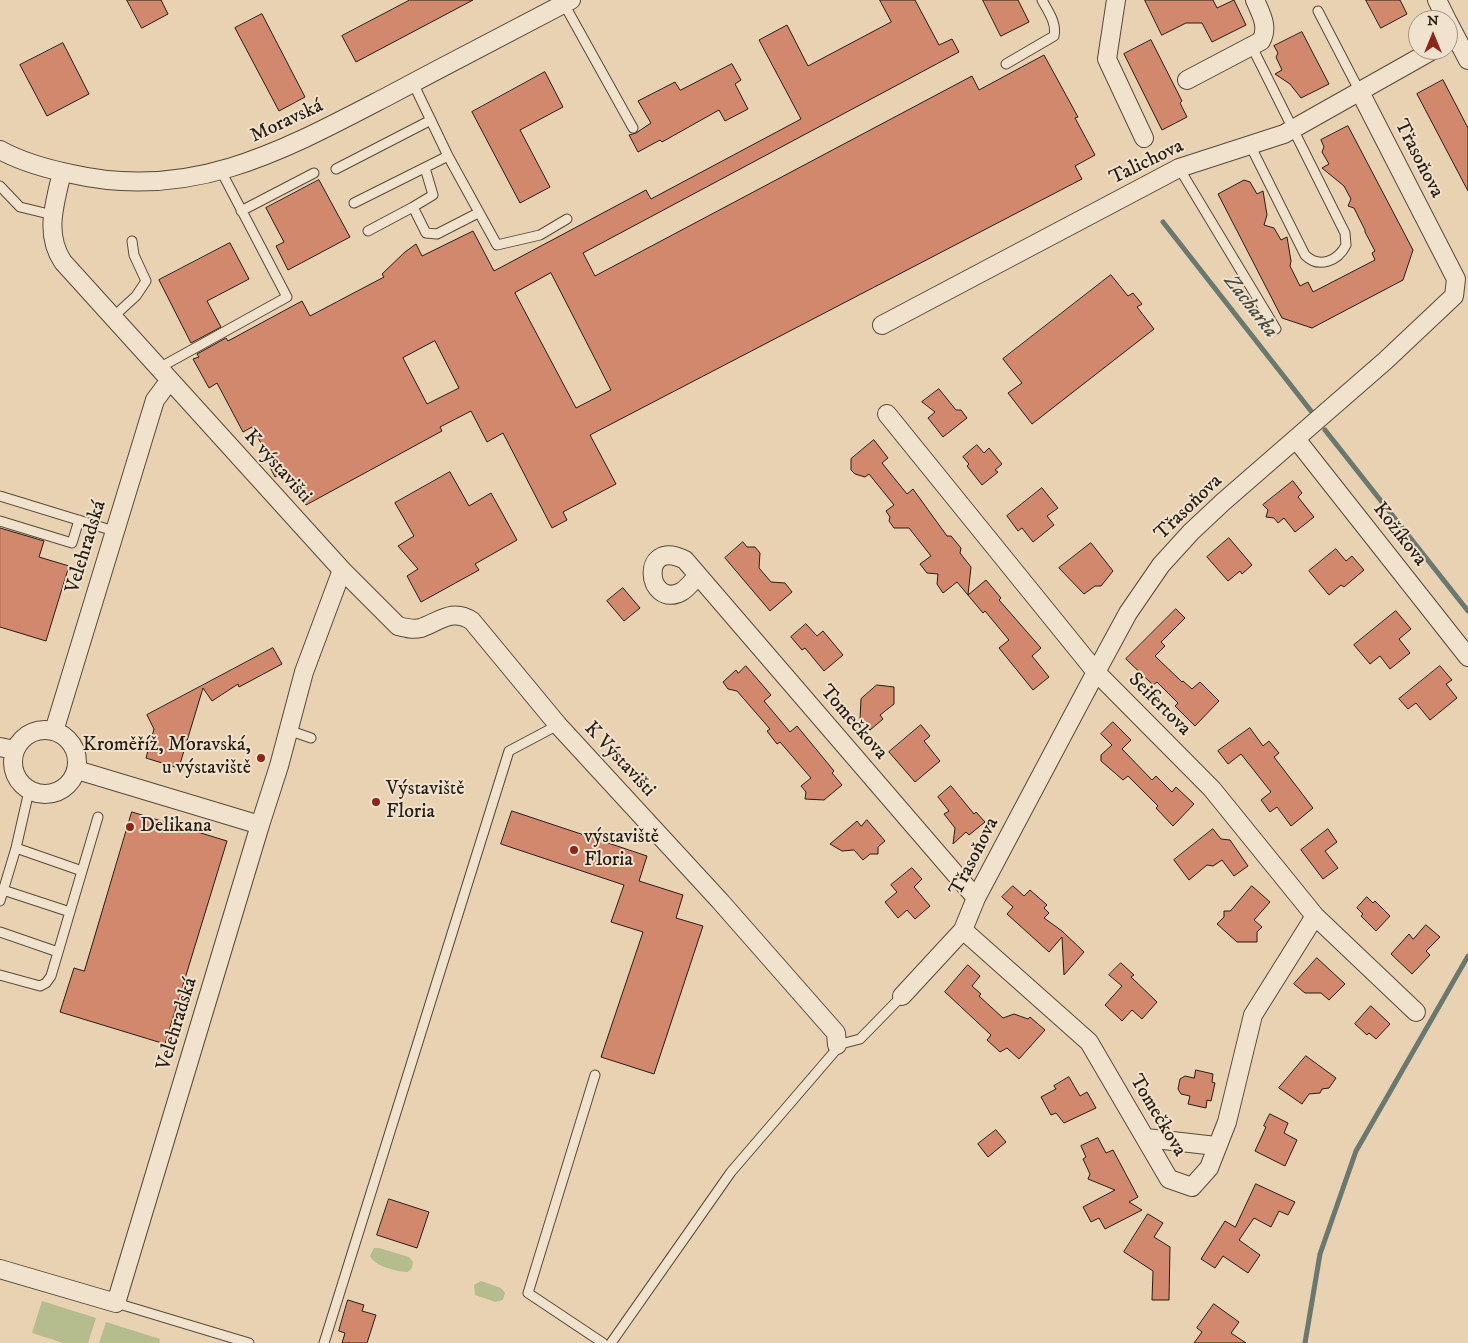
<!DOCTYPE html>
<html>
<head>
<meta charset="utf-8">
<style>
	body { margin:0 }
	#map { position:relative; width:1468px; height:1343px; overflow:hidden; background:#e8d2b2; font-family:"IM FELL DW Pica",serif }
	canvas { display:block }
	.north { position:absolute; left:1408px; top:10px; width:50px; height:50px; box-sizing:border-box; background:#f0e2cd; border:1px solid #a09382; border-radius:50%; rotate:0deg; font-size:14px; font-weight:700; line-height:20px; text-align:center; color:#271d12 }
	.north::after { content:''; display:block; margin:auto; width:18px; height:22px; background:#8f2418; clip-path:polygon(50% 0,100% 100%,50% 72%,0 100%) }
</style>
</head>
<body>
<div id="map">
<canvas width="1468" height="1343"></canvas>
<div class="north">N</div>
</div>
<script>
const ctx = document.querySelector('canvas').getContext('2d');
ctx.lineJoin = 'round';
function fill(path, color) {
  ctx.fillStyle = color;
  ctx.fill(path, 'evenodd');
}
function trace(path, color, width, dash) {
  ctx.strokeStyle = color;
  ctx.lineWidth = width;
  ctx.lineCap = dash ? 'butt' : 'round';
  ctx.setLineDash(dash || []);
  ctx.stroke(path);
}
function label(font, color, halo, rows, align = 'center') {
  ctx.font = font + ' "IM FELL DW Pica",serif';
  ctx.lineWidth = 4;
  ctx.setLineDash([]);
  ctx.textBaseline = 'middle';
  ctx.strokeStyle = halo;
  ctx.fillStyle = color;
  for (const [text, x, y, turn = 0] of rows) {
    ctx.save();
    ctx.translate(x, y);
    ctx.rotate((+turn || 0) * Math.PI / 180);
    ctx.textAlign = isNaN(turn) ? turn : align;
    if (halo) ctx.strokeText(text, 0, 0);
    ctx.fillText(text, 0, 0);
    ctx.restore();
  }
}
fill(new Path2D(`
	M374 1248H379L409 1257 413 1262 412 1268 408 1272C398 1272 374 1266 370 1256Z
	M481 1281 501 1288 505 1293 503 1300 495 1302 475 1295 474 1285Z
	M42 1301 96 1318 88 1343H63L32 1333Z
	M106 1322 160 1339 159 1343H99Z`), '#b5bc8d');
trace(new Path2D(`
	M1163 222 1311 411
	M1325 430 1468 611
	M1305 1343 1320 1254 1356 1151 1468 956`), '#6a7970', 5);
const building = new Path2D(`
	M127 0H161L168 14 142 28Z
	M410 0H473L356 62 342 36Z
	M880 0H915L939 45 952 39 959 52 583 253 595 276 972 76 979 90 1044 55 1078 117 1075 118 1095 155 1075 166 1082 179 590 435 616 484 563 512 567 520 552 528 503 433 487 442 471 411 440 427 442 431 306 505 287 470 275 477 268 463 271 461 252 427 243 432 217 383 209 388 193 359 199 357 197 354 226 338 228 341 302 301 310 316 384 277 382 274 405 252 416 244 422 256 473 231 494 271 646 190 651 199 801 119 759 40 787 25 808 66 891 22ZM551 273 611 390 576 408 515 293ZM435 341 459 388 427 404 403 358Z
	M983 0H1018L1029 22 1001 36Z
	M1145 0H1213L1217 8 1234 0 1246 25 1212 42 1202 23H1186L1162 35Z
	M1366 0H1400L1407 14 1381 28Z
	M262 14 305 97 279 111 235 28Z
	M1302 32 1329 84 1301 98 1290 84 1275 74 1282 70 1276 57 1278 53 1274 46Z
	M1151 40 1182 101 1180 103 1187 117 1162 130 1124 54Z
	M63 43 89 94 47 116 20 65Z
	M732 64 741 80 735 84 748 109 725 121 719 110 662 142 660 140 638 152 629 135 636 133 651 123 638 101 675 82 680 90Z
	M545 72 563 107 520 130 550 187 520 203 472 112Z
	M1443 80 1468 128V191L1417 94Z
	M1348 126 1413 250 1403 280 1312 328 1282 318 1218 194 1244 180 1250 182 1257 194 1263 191 1267 215 1264 225 1274 228 1281 240 1287 237 1291 261 1290 266 1300 286 1308 282 1313 292 1375 260 1372 253 1375 251 1365 232V230L1354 208 1348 206 1351 199 1344 186 1322 168 1329 164 1322 152 1324 147 1321 140Z
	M319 180 350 237 288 270 276 246 284 242 266 208Z
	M230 243 249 279 207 301 221 327 191 343 159 280Z
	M1111 275 1128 296 1133 293 1142 304 1137 307 1154 329 1032 424 1008 393 1022 383 1003 359Z
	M939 389 956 410H961L967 418 943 437 928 418 935 412 922 402Z
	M874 440 888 458 882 463 907 494 913 489 947 536H951L961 548 960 553 971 567 968 595 986 580 1001 598 999 600 1041 648 1032 656 1049 677 1033 690 999 648 1009 640 985 611 983 613 957 582 943 593 937 584 938 574 927 573 920 564 931 556 909 528H894L889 521 890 517 886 511 894 505 869 474 865 477 855 474 851 470V459Z
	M977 445 984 453 989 448 1002 464 995 470 998 472 982 485 967 466 969 464 963 457Z
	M450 472 469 506 491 493 517 540 475 564 479 570 421 602 407 576 418 569 398 546 414 536 395 503Z
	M1293 481 1302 493 1298 497 1314 517 1295 532 1284 518 1278 523 1274 518 1266 517 1268 510 1263 505Z
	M1042 488 1058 508 1047 516 1054 525 1033 542 1022 528 1018 531 1007 516Z
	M0 528 44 541 39 557 69 566 46 641 0 627Z
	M1229 538 1252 565 1242 574 1240 571 1228 581 1207 557Z
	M743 542 747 547H755L760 553 759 568 771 582 785 583 792 592 770 611 725 558Z
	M1091 543 1113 571 1101 586H1095L1084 594 1059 568Z
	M1336 549 1346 561 1352 556 1364 570 1344 587 1341 585 1329 595 1309 571Z
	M623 588 640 608 624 621 607 601Z
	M1176 609 1185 618 1161 642 1165 646 1155 656 1182 682 1183 681 1192 689 1200 682 1219 701 1195 726 1175 706 1178 703 1157 682 1153 685 1126 659Z
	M1396 611 1411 629 1399 639 1410 653 1390 669 1380 656 1370 664 1354 645Z
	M806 624 817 636 823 631 843 655 824 671 805 648 802 650 791 637Z
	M273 648 282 664 239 687 238 684 212 701 203 688 180 764 175 767 146 758 154 729 147 715Z
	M746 666 771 695 764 701 790 732 797 726 834 771 832 773 842 785 824 800 805 799 806 792 801 786 811 778 780 742 777 744 767 731 770 729 737 691 728 689 723 682 736 670 738 673Z
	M1440 666 1452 680 1446 684 1457 698 1430 720 1416 703 1408 709 1399 699Z
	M877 685 894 687V704L880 715 883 719 870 730 860 719 861 699Z
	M1113 722 1131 740 1122 749 1152 780 1156 776 1172 792 1176 787 1194 804 1173 826 1156 808 1158 806 1128 776 1123 780 1101 761V755L1112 745 1101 734Z
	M921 725 930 736 924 741 940 761 915 782 889 752Z
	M1250 728 1263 746 1269 741 1279 753 1274 757 1313 808 1291 826 1277 807 1270 812 1261 800 1271 792 1241 754 1228 764 1218 751Z
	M951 786 974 814 976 812 985 822 969 835 966 832 953 844 955 828 944 814 949 811 938 797Z
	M512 811 647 856 639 881 683 895 676 918 703 926 654 1074 601 1057 643 932 611 922 624 885 501 844Z
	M132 812 227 841 165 1044 60 1012 74 968 84 971Z
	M867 820 885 841 878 847V854H870L863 860 854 850 842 851 830 844 857 821 861 826Z
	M1213 829 1221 839 1230 840 1248 866 1234 876 1222 860 1213 866 1207 865 1189 880 1174 860Z
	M1328 829 1337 842 1325 851 1338 868 1323 879 1301 850Z
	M912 868 922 879 914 887 930 906 915 919 907 910 898 918 885 902 897 892 891 885Z
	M1013 886 1024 896 1030 890 1047 905 1044 908 1049 913 1044 918 1062 931 1084 952 1064 975 1062 937 1049 952 1007 914 1013 907 1002 897Z
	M1252 886 1270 902 1254 920 1262 927 1257 932V942H1237L1217 924 1224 917V911H1230Z
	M1367 897 1373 903 1375 901 1390 916 1376 931 1361 916 1363 914 1357 908Z
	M1426 925 1440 937 1426 951 1430 955 1412 974 1391 954 1409 934 1413 939Z
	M1317 958 1345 984 1329 1000 1321 993H1305L1294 984Z
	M1121 963 1134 975 1131 977 1157 1002 1142 1019 1132 1010 1122 1021 1105 1005 1122 986 1109 975Z
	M968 965 980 976 972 986 981 994 979 996 1003 1018 1014 1014 1028 1019 1030 1017 1045 1030 1019 1059 1007 1048 1000 1052 987 1040 991 1035 945 992Z
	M1371 1006 1390 1024 1376 1039 1369 1033 1367 1035 1355 1024Z
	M1306 1056 1336 1078 1329 1088 1322 1089 1320 1093 1309 1094 1302 1104 1279 1088Z
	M1196 1070 1213 1074 1212 1082 1215 1083 1211 1101 1207 1100 1206 1108 1188 1104 1190 1096 1181 1094 1178 1089 1180 1079 1185 1076 1194 1078Z
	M1069 1077 1080 1096 1087 1092 1096 1108 1064 1123 1056 1113 1051 1115 1041 1097 1056 1089 1054 1086Z
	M1270 1114 1288 1123 1284 1133 1297 1140 1285 1166 1255 1151 1266 1127 1264 1126Z
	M996 1130 1006 1142 988 1157 978 1144Z
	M1098 1138 1106 1153 1113 1150 1138 1197 1129 1202 1142 1210 1105 1229 1099 1218 1091 1222 1083 1207 1115 1190 1088 1179 1090 1174 1083 1159 1086 1157 1081 1146Z
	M1256 1184 1295 1202 1288 1215 1279 1211 1271 1227 1254 1218 1239 1240 1260 1255 1248 1273 1223 1256 1215 1268 1201 1259 1225 1221 1235 1227Z
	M389 1199 429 1212 417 1248 377 1235Z
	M1148 1214 1163 1223 1154 1237 1170 1247 1169 1300H1152L1153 1271 1124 1252Z
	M348 1300 364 1305 362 1311 376 1315 367 1343H342L345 1333 339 1331Z
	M1214 1304 1239 1322 1231 1333 1246 1343H1194L1202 1332 1197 1328Z`);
fill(building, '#d2886c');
trace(building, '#271d12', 1);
const lane = new Path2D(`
	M564 4 633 128
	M1318 11 1360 92
	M1006 64 1054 36C1057 23 1048 11 1042 0
	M413 83 448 156 497 245 540 235 567 219
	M1250 145 1305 255C1319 269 1338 261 1346 245L1345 233 1252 47
	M1179 168 1276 329
	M336 169 431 120
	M0 186 20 207 53 215
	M354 203 448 156
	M413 207 433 195 425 168
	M241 211 314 173
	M368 231 413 207 426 233 437 234 478 213
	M113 317 136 296 146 281 134 255 132 241
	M159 368 287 297 221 171
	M0 496 114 531
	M0 521 72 543 79 520
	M288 730 311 738
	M16 848 82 871
	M3 890 70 912
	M0 901 16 848 29 791
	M0 932 58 952
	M0 975 40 986 46 983 51 976 98 817
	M595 1075 528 1293 603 1343
	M116 1303 249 1343
	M324 1343 509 751 558 725
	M611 1343 731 1172 835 1051 837 1045 860 1039 902 996`);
const street = new Path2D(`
	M1116 0 1107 59 1144 138
	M1437 0 1447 20
	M1448 22 1468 60
	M1187 80 1261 41C1269 27 1261 14 1255 0
	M0 150C22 162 47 169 72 174 193 202 286 149 390 95 450 63 510 32 571 0
	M62 172C55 203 44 234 63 262L342 570 304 672 279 766 260 825
	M882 325 1179 168 1284 134 1433 50
	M887 414 1096 672 1212 789 1315 916 1416 1012
	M1296 439 1468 657
	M342 570 398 626C406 628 413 630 421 628 440 621 453 608 472 621L558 725 720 901 836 1033 837 1045
	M698 576C693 580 687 589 681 592 646 609 639 537 685 560L976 898
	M13 762a32 32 0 1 1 64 0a32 32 0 1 1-64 0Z
	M54 731 155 400 170 380
	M0 747 15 750
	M963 930 1089 1042 1169 1179 1192 1187 1209 1168 1227 1122 1253 1015 1315 916
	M902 996 963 930 976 898 1096 672 1128 613 1161 565 1191 532 1223 502 1385 361 1454 296 1456 279 1360 92
	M1146 1138 1216 1146
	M0 1269 116 1303 260 825 77 770`);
trace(lane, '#574a3a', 11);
trace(street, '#574a3a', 20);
trace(lane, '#f0e2cd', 9);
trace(street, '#f0e2cd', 18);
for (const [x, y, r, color] of [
	[261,758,5,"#8f2418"],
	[376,802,5,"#8f2418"],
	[130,827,5,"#8f2418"],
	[574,850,5,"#8f2418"]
]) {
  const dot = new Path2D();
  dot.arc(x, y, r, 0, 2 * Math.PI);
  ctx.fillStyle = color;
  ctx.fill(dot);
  trace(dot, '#f0e2cd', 2);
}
label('20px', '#271d12', '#f0e2cd', [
	["Moravská",287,122,-25],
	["Třasoňova",1418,159,63],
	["Talichova",1147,163,-26],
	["K výstavišti",277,467,48],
	["Třasoňova",1189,508,-44],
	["Kožíkova",1399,535,52],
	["Velehradská",87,547,-73],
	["Seifertova",1159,705,45],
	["Tomečkova",853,723,49],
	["K Výstavišti",619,760,47],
	["Třasoňova",975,857,-63],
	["Velehradská",178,1024,-73],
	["Tomečkova",1157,1116,59]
]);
label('20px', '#271d12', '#f0e2cd', [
	["Kroměříž, Moravská,",251,746,"right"],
	["u výstaviště",251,769,"right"],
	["Výstaviště",386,790],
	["Floria",386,813],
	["Delikana",140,827],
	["výstaviště",584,838],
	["Floria",584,861]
], 'left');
label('italic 21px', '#494b41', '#f0e2cd', [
	["Zacharka",1250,307,52]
]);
</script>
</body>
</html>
